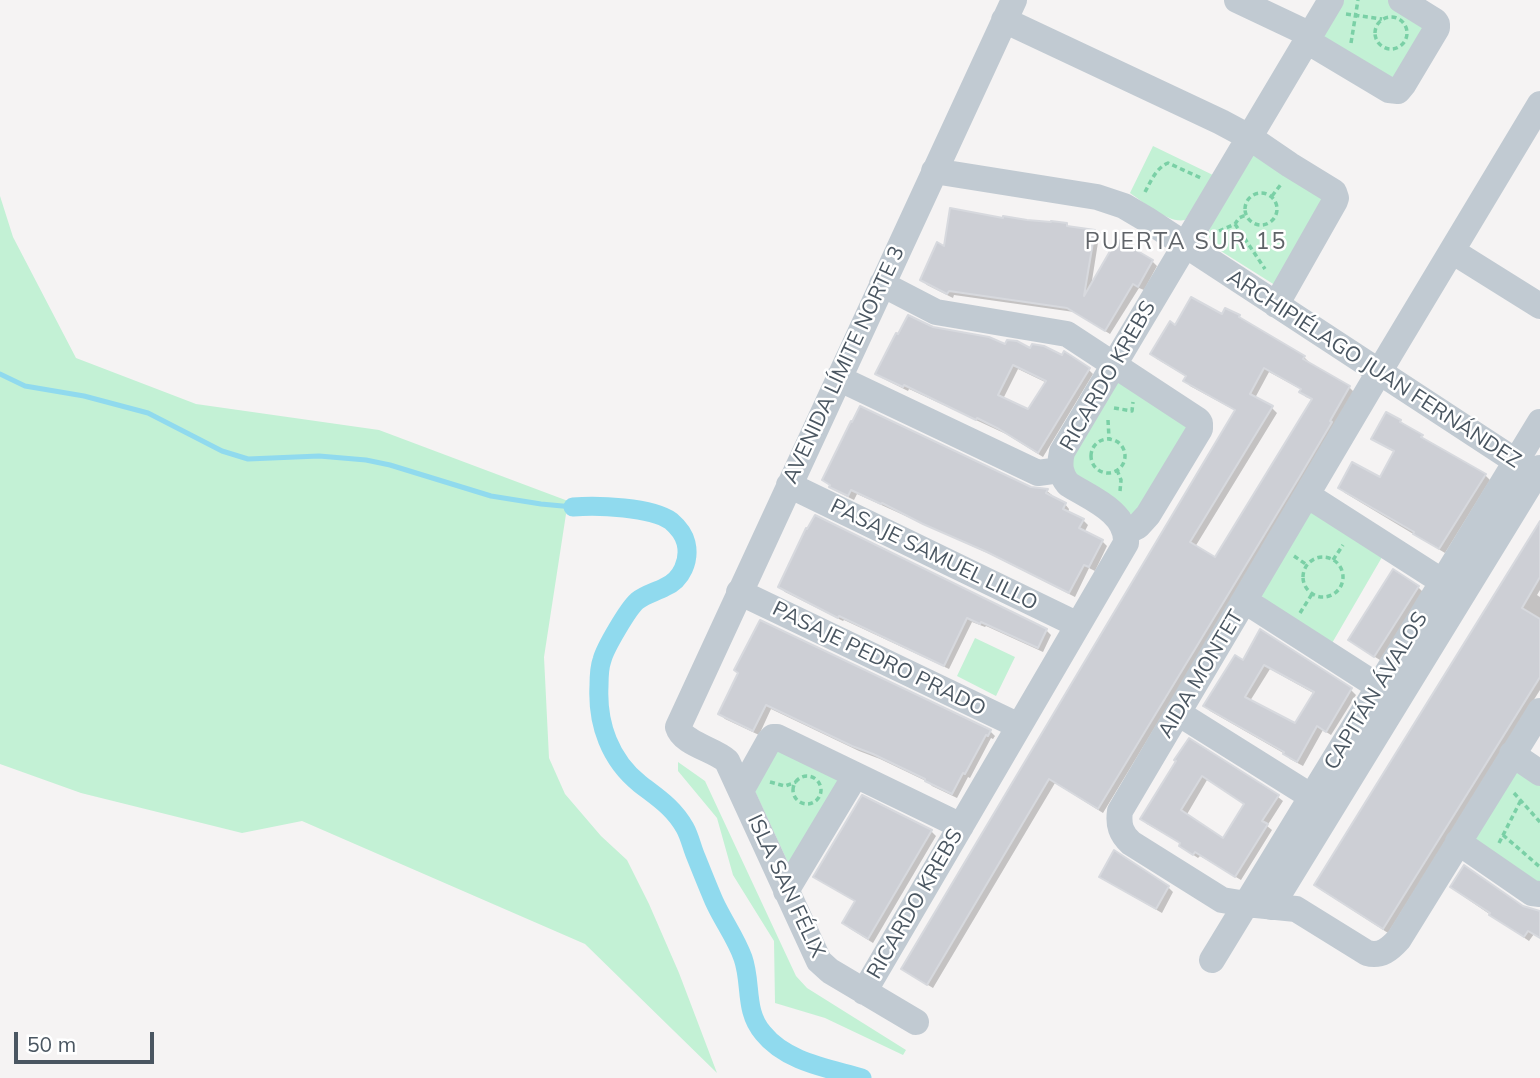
<!DOCTYPE html>
<html>
<head>
<meta charset="utf-8">
<style>
	body { margin:0 }
	#map { position:relative; width:1540px; height:1078px; overflow:hidden; background:#f5f3f3; font-family:Mulish,sans-serif }
	canvas { display:block }
	.scale { position:absolute; left:14px; top:1032px; width:140px; height:32px; box-sizing:border-box; border:4px solid #4a5661; border-top:0; padding-left:9px; font-size:21px; line-height:24px; white-space:nowrap; color:#4a5661; -webkit-text-stroke:5px #fff; paint-order:stroke }
</style>
</head>
<body>
<div id="map">
<canvas width="1540" height="1078"></canvas>
<div class="scale">50 m</div>
</div>
<script>
const ctx = document.querySelector('canvas').getContext('2d');
ctx.lineJoin = 'round';
function fill(path, color) {
  ctx.fillStyle = color;
  ctx.fill(path, 'evenodd');
}
function trace(path, color, width, dash) {
  ctx.strokeStyle = color;
  ctx.lineWidth = width;
  ctx.lineCap = dash ? 'butt' : 'round';
  ctx.setLineDash(dash || []);
  ctx.stroke(path);
}
function label(font, color, halo, rows, align = 'center') {
  ctx.font = font + ' Mulish,sans-serif';
  ctx.lineWidth = 5;
  ctx.setLineDash([]);
  ctx.textBaseline = 'middle';
  ctx.strokeStyle = halo;
  ctx.fillStyle = color;
  for (const [text, x, y, turn = 0] of rows) {
    ctx.save();
    ctx.translate(x, y);
    ctx.rotate((+turn || 0) * Math.PI / 180);
    ctx.textAlign = isNaN(turn) ? turn : align;
    if (halo) ctx.strokeText(text, 0, 0);
    ctx.fillText(text, 0, 0);
    ctx.restore();
  }
}
fill(new Path2D(`
	M1343 0H1394L1428 21 1398 83 1323 44V34Z
	M1153 146 1215 176 1185 220C1169 224 1143 202 1130 193Z
	M1252 151 1328 194 1278 287 1216 248C1207 237 1208 235 1212 222Z
	M0 196 13 237 76 358 196 404 379 430 568 501 544 657 549 758 565 794 601 836 627 860 649 904 679 973 717 1073 585 944 302 821 242 833 81 793 0 764Z
	M1118 379 1191 420 1137 518 1078 480 1068 461Z
	M1312 510 1385 552 1328 650 1259 594Z
	M975 638 1015 657 996 696 957 676Z
	M771 746 841 774 791 869 753 787Z
	M678 762 705 781 796 976 807 988 906 1050 903 1055 825 1018 775 1003 774 941 733 875 717 818 678 771Z
	M1511 771 1540 780V887L1471 837Z`), '#c3f1d5');
fill(new Path2D(`
	M1004 220 1066 225 1069 228 1094 231 1099 236 1091 287 1152 261 1157 266 1144 290 1139 288 1110 334 1074 312 954 295 953 298 927 285 922 280 945 249Z
	M1176 327 1304 357 1309 362 1308 364 1349 387 1354 392 1304 481 1103 813 1055 783 933 988 908 973 903 968 1236 411 1190 386 1186 381 1187 377 1157 359 1152 354ZM1269 372 1302 390 1301 392 1306 397 1313 400 1216 560 1195 547 1277 413 1272 408 1255 398Z
	M932 329 1005 347 1031 351 1088 369 1093 374 1043 457 1006 434 909 389 908 391 882 378 877 373ZM1018 369 1047 383 1029 411 1003 399Z
	M1400 421 1426 441 1485 475 1490 480 1445 553 1345 493 1340 488 1381 480 1396 453 1378 443 1373 438Z
	M824 480 1047 491 1052 495 1051 497 1065 504 1069 509 1068 513 1083 520 1088 525 1084 533 1102 541 1107 546 1095 571 1089 568 1075 597 994 556 857 494 854 500 836 491Z
	M1540 525V590L1537 595 1540 597V690L1388 933 1321 890 1316 885Z
	M780 587 1046 630 1051 635 1043 652 986 626 985 627 972 622 949 669 844 620 843 621 785 592Z
	M1418 587 1423 592 1380 660 1355 645 1350 640Z
	M1261 632 1351 690 1356 695 1331 735 1323 730 1303 766 1290 759 1285 754 1210 711 1205 706 1243 662ZM1270 669 1315 694 1295 726 1250 701Z
	M740 674 990 731 995 736 993 739 991 738 970 778 968 777 957 798 932 786 928 782 880 759 859 751 771 709 759 735 725 719 720 714Z
	M1189 741 1278 797 1283 801 1267 826 1272 830 1241 880 1200 856 1198 858 1186 850 1182 844 1147 824 1142 819ZM1207 780 1246 805 1224 841 1186 816Z
	M931 831 936 836 873 943 849 928 844 923 856 902 820 881 815 876Z
	M1101 876 1168 887 1173 892 1162 913 1106 881Z
	M1452 887 1540 913V938L1534 934 1529 941 1457 892Z`), '#0003');
trace(new Path2D(`
	M0 374 25 386 84 396 148 413 222 451 248 459 319 456 366 460 390 465 491 496 541 504 573 507`), '#90daee', 5);
trace(new Path2D(`
	M573 507C598 505 651 507 671 521 678 527 684 535 686 543 690 560 682 580 665 587 656 592 646 594 637 601 628 609 605 648 602 660 599 668 599 677 599 686 597 724 610 760 640 784 658 798 673 807 685 828 690 837 692 848 696 857 702 872 708 887 714 901 723 921 736 938 743 958 752 984 744 1011 763 1033 786 1062 828 1068 862 1078`), '#90daee', 19);
const building = new Path2D(`
	M950 208 1003 218V216L1027 220 1051 222V221L1067 223V226L1095 230 1084 296 1117 239 1153 260 1138 287 1133 284 1105 331 1067 308 949 291 947 294 920 280 937 242 944 246Z
	M1191 297 1222 314 1225 308 1240 315 1239 317 1305 356 1303 359 1350 386 1330 421 1332 422 1300 476 1098 809 1049 779 927 985 901 969 1235 410 1183 381 1186 376 1150 354 1170 321 1175 325ZM1264 368 1301 389 1299 392 1312 399 1215 557 1190 542 1273 406 1250 394Z
	M908 315 933 327 989 337 1005 344 1007 340 1017 341 1030 348 1032 344 1044 346 1062 355 1064 351 1090 368 1038 453 999 429 977 418 976 420 904 385 903 387 875 374 896 333 898 334ZM1013 365 1046 381 1028 409 998 395Z
	M860 406 1031 487 1048 489 1046 493 1066 503 1063 509 1084 519 1079 528 1103 540 1089 567 1084 565 1069 593 987 552 923 524 882 503 881 504 851 490 848 496 829 487 830 485 822 480 851 421 852 422Z
	M1386 412 1401 420 1400 422 1423 435 1421 437 1486 474 1439 549 1413 534 1414 532 1338 488 1352 462 1380 477 1394 451 1371 439Z
	M815 515 1047 629 1038 648 981 622 980 624 967 618 944 666 839 616 838 618 778 587 806 528 807 529Z
	M1540 521V577L1522 608 1540 619V677L1383 929 1314 885Z
	M1393 569 1419 586 1374 657 1348 640Z
	M760 620 991 730 988 736 986 735 965 774 963 773 952 794 925 781V779L873 754 852 746 766 705 753 731 718 714 738 673 734 670Z
	M1260 629 1352 688 1326 732 1317 726 1297 762 1283 754 1284 752 1203 706 1235 655 1243 660ZM1264 665 1314 692 1295 723 1245 697Z
	M1189 738 1279 795 1262 821 1268 824 1235 877 1195 852 1193 855 1179 846 1180 843 1140 819 1176 761 1174 760ZM1202 776 1244 804 1223 838 1181 810Z
	M862 795 932 830 868 939 842 923 855 901 813 877Z
	M1114 850 1169 886 1156 909 1099 877Z
	M1464 865 1523 906 1540 911V938L1528 931 1524 937 1489 915 1490 913 1450 887Z`);
fill(building, '#cdcfd5');
trace(building, '#d7d9de', 2);
trace(new Path2D(`
	M1346 14 1382 19
	M1375 33a16 16 0 1 1 32 0a16 16 0 1 1-32 0Z
	M1351 43 1358 0
	M1145 192C1151 181 1156 168 1168 163L1201 178
	M1245 209a16 16 0 1 1 32 0a16 16 0 1 1-32 0Z
	M1272 196 1282 183
	M1235 224 1265 269
	M1219 231 1235 224 1239 218 1246 215
	M1114 408 1132 411 1133 402
	M1108 420 1109 438
	M1091 456a17 17 0 1 1 34 0a17 17 0 1 1-34 0Z
	M1117 470 1121 480 1120 491
	M1294 556 1307 565
	M1303 577a20 20 0 1 1 40 0a20 20 0 1 1-40 0Z
	M1333 560 1343 545
	M1300 613 1312 594
	M793 790a14 14 0 1 1 28 0a14 14 0 1 1-28 0Z
	M770 782 785 786 796 782
	M1514 793 1540 822
	M1503 835 1540 867
	M1499 843 1521 800`), '#7ad0a6', 3.5, [5, 3.5]);
trace(new Path2D(`
	M1237 0 1311 35
	M1004 20 1221 122 1249 137 1290 165 1334 192 1336 198 1335 201 1276 305
	M1307 41 1389 90 1398 91 1403 85 1437 28V24L1435 21 1401 0
	M1540 104 1391 352 1120 811C1118 825 1121 834 1131 843L1222 900 1246 904 1296 909 1367 953C1381 957 1390 949 1399 939L1540 711
	M934 171 1097 197 1124 206 1146 219 1540 477
	M1452 251 1540 306
	M882 284 936 312 1067 334 1198 420 1200 423V429L1148 515 1138 526 1126 532
	M838 378 1038 473 1060 470
	M789 485 1078 625
	M1307 495 1443 582
	M739 592 1019 726
	M1245 601 1379 687
	M1178 713 1312 797
	M1512 754 1540 773
	M741 791 769 741 773 737H777L961 826
	M1458 842 1532 893 1540 894
	M786 891 855 776
	M1271 907 1540 468
	M1212 960 1540 422
	M864 992 1126 543C1128 512 1090 498 1068 484 1060 474 1059 465 1062 452L1331 0
	M916 1022 830 971 819 961 727 761C714 749 683 744 678 727L1014 0`), '#c1cad2', 26);
label('21px', '#4a5661', '#fff', [
	["AVENIDA LÍMITE NORTE 3",844,365,-65],
	["ARCHIPIÉLAGO JUAN FERNÁNDEZ",1374,369,33],
	["RICARDO KREBS",1108,376,-60],
	["PASAJE SAMUEL LILLO",934,555,26],
	["PASAJE PEDRO PRADO",879,659,26],
	["AIDA MONTET",1201,674,-59],
	["CAPITÁN ÁVALOS",1376,691,-59],
	["ISLA SAN FÉLIX",786,886,65],
	["RICARDO KREBS",915,904,-60]
]);
ctx.letterSpacing = '2px';
label('23px', '#5f6368', '#fff', [
	["PUERTA SUR 15",1186,242]
]);
ctx.letterSpacing = '0px';
</script>
</body>
</html>
